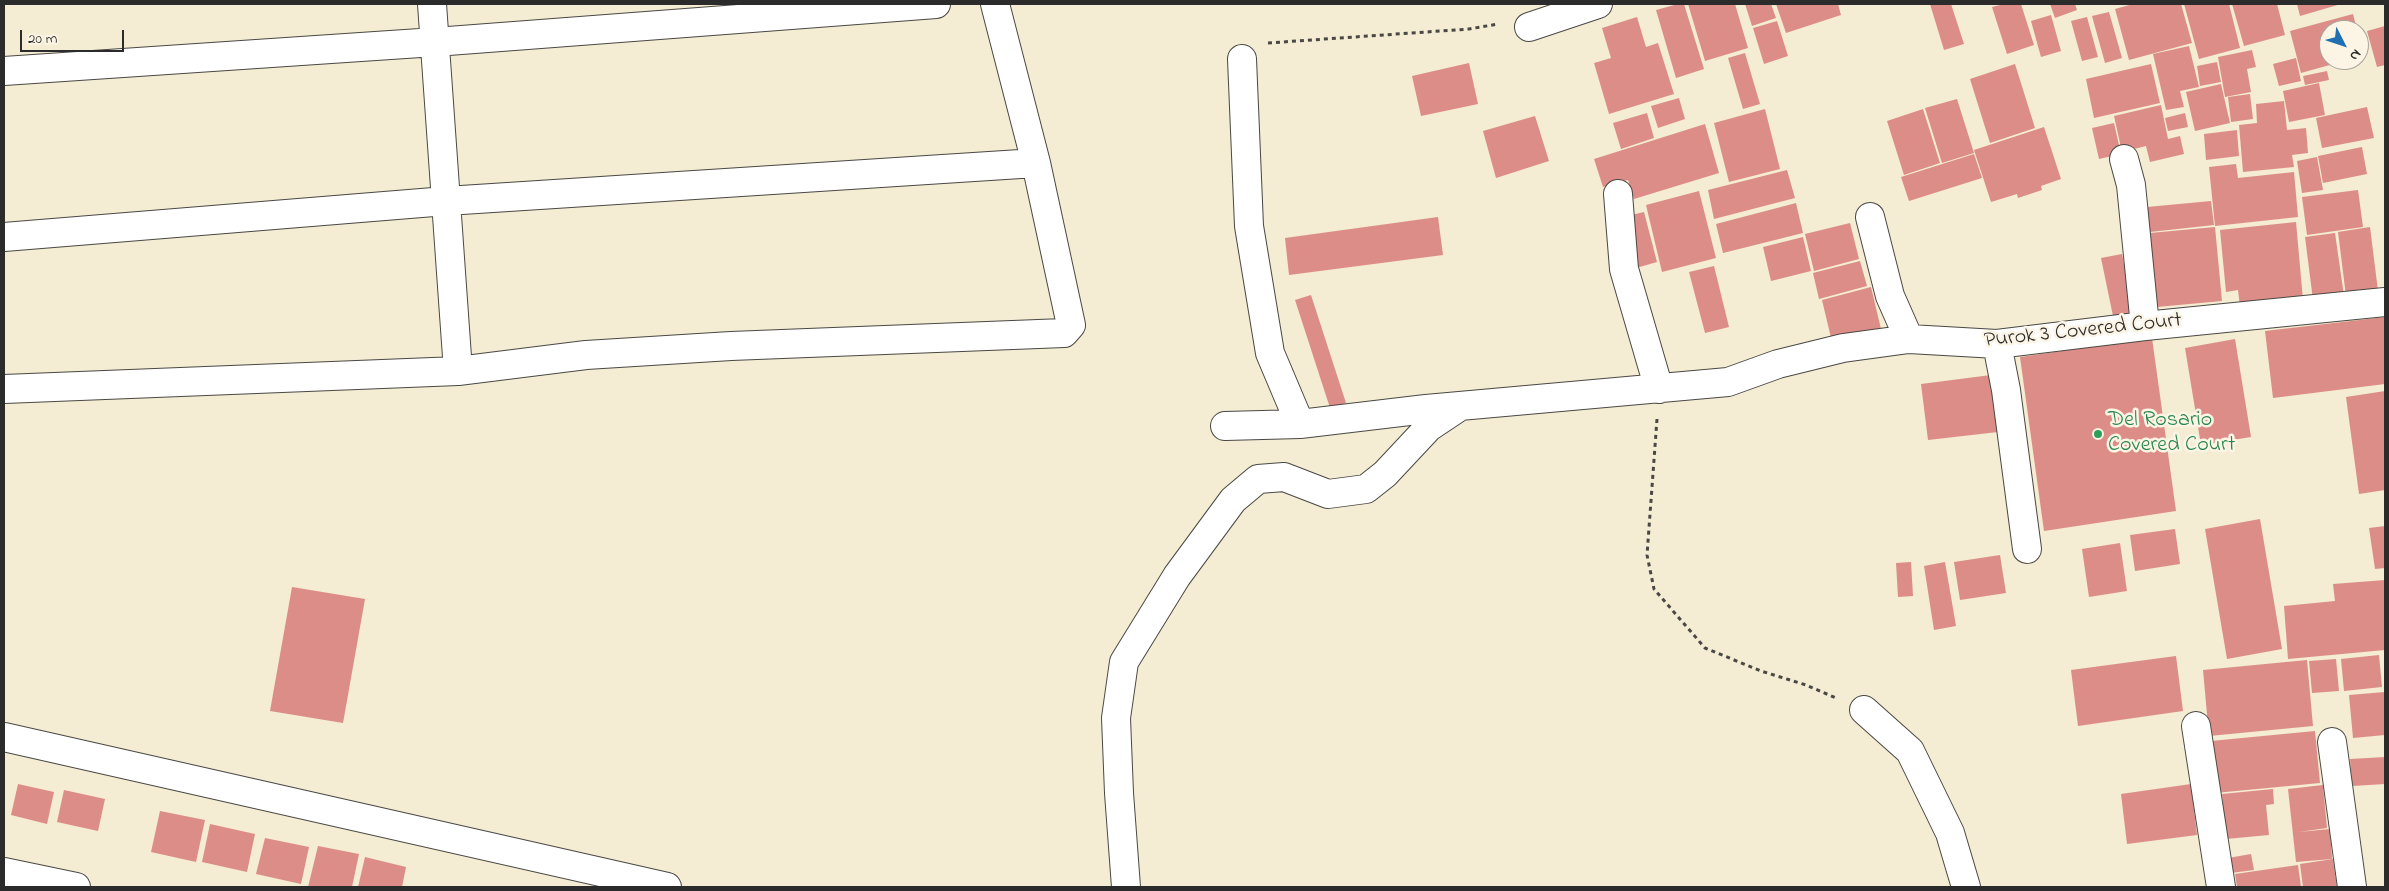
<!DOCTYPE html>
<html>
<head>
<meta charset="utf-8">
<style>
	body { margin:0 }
	#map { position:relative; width:2389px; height:891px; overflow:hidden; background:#f4ecd3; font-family:"Indie Flower",sans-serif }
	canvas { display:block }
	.frame { position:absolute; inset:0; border:5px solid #2b2b2b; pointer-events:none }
	.north { position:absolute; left:2319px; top:20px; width:50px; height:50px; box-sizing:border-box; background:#fcf5e5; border:1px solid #a8a49b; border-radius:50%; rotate:131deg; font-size:14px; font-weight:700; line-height:20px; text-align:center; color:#2b2b2b }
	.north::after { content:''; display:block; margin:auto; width:18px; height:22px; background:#1f6fb2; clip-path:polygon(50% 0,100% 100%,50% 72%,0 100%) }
	.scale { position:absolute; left:20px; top:30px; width:104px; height:22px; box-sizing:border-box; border:2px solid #2b2b2b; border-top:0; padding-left:6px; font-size:15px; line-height:18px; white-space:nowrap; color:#2b2b2b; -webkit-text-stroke:4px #fcf5e5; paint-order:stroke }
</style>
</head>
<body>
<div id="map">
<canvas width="2389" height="891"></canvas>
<div class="frame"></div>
<div class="north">N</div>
<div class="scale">20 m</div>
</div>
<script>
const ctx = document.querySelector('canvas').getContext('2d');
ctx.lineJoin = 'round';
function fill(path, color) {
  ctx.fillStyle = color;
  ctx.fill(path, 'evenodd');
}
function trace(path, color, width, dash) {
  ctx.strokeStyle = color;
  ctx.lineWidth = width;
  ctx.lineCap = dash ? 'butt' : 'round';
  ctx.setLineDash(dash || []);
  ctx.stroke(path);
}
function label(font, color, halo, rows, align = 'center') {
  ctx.font = font + ' "Indie Flower",sans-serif';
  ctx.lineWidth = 5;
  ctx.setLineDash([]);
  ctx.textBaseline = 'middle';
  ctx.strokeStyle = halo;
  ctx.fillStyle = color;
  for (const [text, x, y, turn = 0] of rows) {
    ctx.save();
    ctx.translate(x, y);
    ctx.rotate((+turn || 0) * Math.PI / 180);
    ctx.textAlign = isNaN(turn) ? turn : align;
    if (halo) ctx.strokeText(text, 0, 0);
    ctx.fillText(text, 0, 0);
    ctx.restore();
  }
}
fill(new Path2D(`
	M1678 4H1684L1704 69 1676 78 1656 10Z
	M1688 4H1735L1748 48 1705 61Z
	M1745 4H1771L1776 18 1752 26Z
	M1776 4H1838L1841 15 1786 33Z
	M1930 4H1951L1964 44 1944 50Z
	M2004 4H2021L2034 45 2007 54 1992 7Z
	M2050 4H2075L2077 10 2055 18Z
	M2133 4H2181L2192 43 2129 60 2115 9Z
	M2184 4H2229L2240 48 2199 59Z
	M2232 4H2277L2285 35 2244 46Z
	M2297 4H2341L2300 16Z
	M2109 12 2122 58 2105 63 2092 16Z
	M2353 14 2357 30H2329V60L2344 61 2301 73 2290 31Z
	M2051 15 2061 51 2041 57 2031 21Z
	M1637 17 1646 47 1658 43 1674 94 1609 114 1594 63 1611 58 1602 28Z
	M2087 17 2098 57 2082 61 2071 21Z
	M1777 21 1788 56 1764 64 1753 28Z
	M2385 26V65L2377 67 2367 31Z
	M2359 39 2364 55 2359 56Z
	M2189 46 2199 87 2180 91 2184 107 2166 110 2153 54Z
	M2252 50 2256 67 2247 69 2251 92 2225 97 2218 57Z
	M1745 53 1760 104 1743 109 1728 58Z
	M2296 58 2301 81 2279 86 2273 64Z
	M2217 62 2221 82 2200 86 2197 66Z
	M1469 63 1478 104 1421 116 1412 76Z
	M2015 64 2035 128 1990 143 1970 79Z
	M2151 64 2160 103 2094 118 2086 79Z
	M2327 71 2329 80 2305 85 2303 76Z
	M2319 83 2325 115 2289 122 2283 91Z
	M2221 84 2230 123 2195 131 2186 92Z
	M2250 94 2253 119 2231 122 2228 97Z
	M1679 98 1685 119 1658 128 1651 106Z
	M1957 99 1974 153 1942 163 1925 108Z
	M2284 101 2287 130 2306 128 2308 153 2292 155 2294 167 2243 172 2239 125 2257 123 2256 104Z
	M2161 105 2168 139 2180 136 2184 154 2150 162 2146 146 2122 152 2114 116Z
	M2367 107 2374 138 2322 148 2316 118Z
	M1765 109 1780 169 1729 182 1714 123Z
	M1923 109 1940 163 1904 175 1887 121Z
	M1647 113 1654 138 1621 149 1613 123Z
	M2185 113 2188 127 2168 131 2165 118Z
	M1535 116 1549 161 1496 178 1483 131Z
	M2114 123 2121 154 2099 159 2092 128Z
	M1705 124 1719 173 1634 199 1628 180 1603 187 1594 159Z
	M2044 127 2061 179 2041 186 2042 190 2018 198 2017 194 1991 202 1974 150Z
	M2237 130 2239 156 2206 160 2204 134Z
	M2362 147 2367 174 2323 183 2318 156Z
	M1974 154 1982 178 1909 201 1901 177Z
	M2317 157 2323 190 2302 193 2297 161Z
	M2236 164 2238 178 2294 172 2298 217 2215 226 2209 167Z
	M1787 170 1795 198 1714 219 1708 190Z
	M2358 190 2363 227 2307 235 2302 197Z
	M1699 191 1716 258 1662 272 1646 205Z
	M2211 201 2214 225 2150 232 2147 207Z
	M1796 203 1803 233 1723 253 1716 224Z
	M1644 212 1657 262 1636 268 1623 217Z
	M1438 217 1443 255 1289 275 1285 238Z
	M2296 222 2303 300 2240 307 2238 290 2226 292 2220 230Z
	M1850 223 1859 259 1814 271 1805 234Z
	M2215 227 2222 301 2157 307 2150 233Z
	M2370 227 2378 291 2346 296 2338 232Z
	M2335 233 2344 296 2313 300 2305 237Z
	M1803 237 1811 271 1771 281 1763 247Z
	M2122 254 2134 317 2114 321 2101 258Z
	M1860 261 1867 286 1819 299 1813 273Z
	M1714 266 1729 327 1705 333 1689 272Z
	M1871 287 1881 329 1832 342 1822 300Z
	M1311 295 1346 403 1330 408 1295 300Z
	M2385 317V384L2273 398 2265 331Z
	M2152 338 2176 511 2044 531 2020 357Z
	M2235 339 2251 437 2201 445 2185 348Z
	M1991 375 1998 432 1928 440 1921 384Z
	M2385 391V490L2359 494 2346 397Z
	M2260 519 2282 649 2227 659 2205 529Z
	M2385 526V568L2375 569 2369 528Z
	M2175 529 2180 564 2135 571 2130 535Z
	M2120 543 2127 591 2089 597 2082 549Z
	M2000 555 2006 593 1960 600 1954 562Z
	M1911 562 1913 596 1898 597 1896 563Z
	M1945 562 1956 626 1934 630 1924 566Z
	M2385 580V650L2288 659 2284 606 2335 601 2333 584Z
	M292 587 365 599 343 723 270 711Z
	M2379 655 2382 687 2344 691 2341 659Z
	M2176 656 2183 711 2078 726 2071 670Z
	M2336 659 2339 691 2312 693 2309 661Z
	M2307 660 2313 726 2209 736 2203 670Z
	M2385 692V735L2353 738 2349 695Z
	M2315 731 2320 783 2215 793 2211 741Z
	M2385 757V784L2352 786 2350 759Z
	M18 784 54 792 47 824 11 815Z
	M2191 784 2197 835 2127 844 2121 794Z
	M2323 785 2327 828 2299 832 2330 829 2332 859 2296 862 2288 789Z
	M2273 789 2274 804 2266 805 2269 835 2226 839 2222 794Z
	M64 790 105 799 98 831 57 822Z
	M160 811 205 820 196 862 151 852Z
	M210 824 255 834 247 872 202 862Z
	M265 838 309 847 301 884 256 874Z
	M318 846 359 854 352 887H308Z
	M2251 854 2254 870 2231 873 2228 858Z
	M365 857 406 867 402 887H358Z
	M2333 859 2337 887H2303L2300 864Z
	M2298 865 2301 887H2237L2235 874Z`), '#dd8d87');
const minor = new Path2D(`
	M432 4 458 371
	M1529 27 1598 4
	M1242 59 1249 226 1270 353 1300 424
	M4 71 435 42 936 4
	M2124 159 2131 185 2145 326
	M1618 194 1624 269 1659 389
	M1870 217 1890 296 1909 339
	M4 237 446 201 1036 163
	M1997 344 2006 390 2027 549
	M4 389 458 371 586 355 731 346 1064 333 1071 325 1036 163 995 4
	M1225 426 1300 424 1426 409 1728 382 1778 364 1843 348 1909 339 1997 344 2145 326 2385 302
	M1864 710 1910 751 1950 833 1966 887
	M2196 726 2221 887
	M4 737 667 887
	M2332 742 2352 887
	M4 872 76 887
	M1126 887 1119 793 1116 718 1124 662 1177 576 1233 500 1258 479 1284 477 1328 494 1366 489 1385 474 1429 427 1459 407`);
trace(minor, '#494844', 30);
trace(new Path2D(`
	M1268 43 1469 29 1498 24
	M1657 419 1647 555 1654 589 1705 648 1761 671 1806 685 1836 698`), '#494844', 3, [4, 4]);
trace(minor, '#fff', 28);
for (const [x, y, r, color] of [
	[2098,434,5,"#2e9e5b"]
]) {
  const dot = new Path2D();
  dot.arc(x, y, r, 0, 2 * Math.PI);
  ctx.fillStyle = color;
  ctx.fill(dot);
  trace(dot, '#fcf5e5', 2);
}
label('22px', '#2b2b2b', '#fcf5e5', [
	["Purok 3 Covered Court",2083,332,-6]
]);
label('22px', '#27864d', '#fcf5e5', [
	["Del Rosario",2108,421],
	["Covered Court",2108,446]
], 'left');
</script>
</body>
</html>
